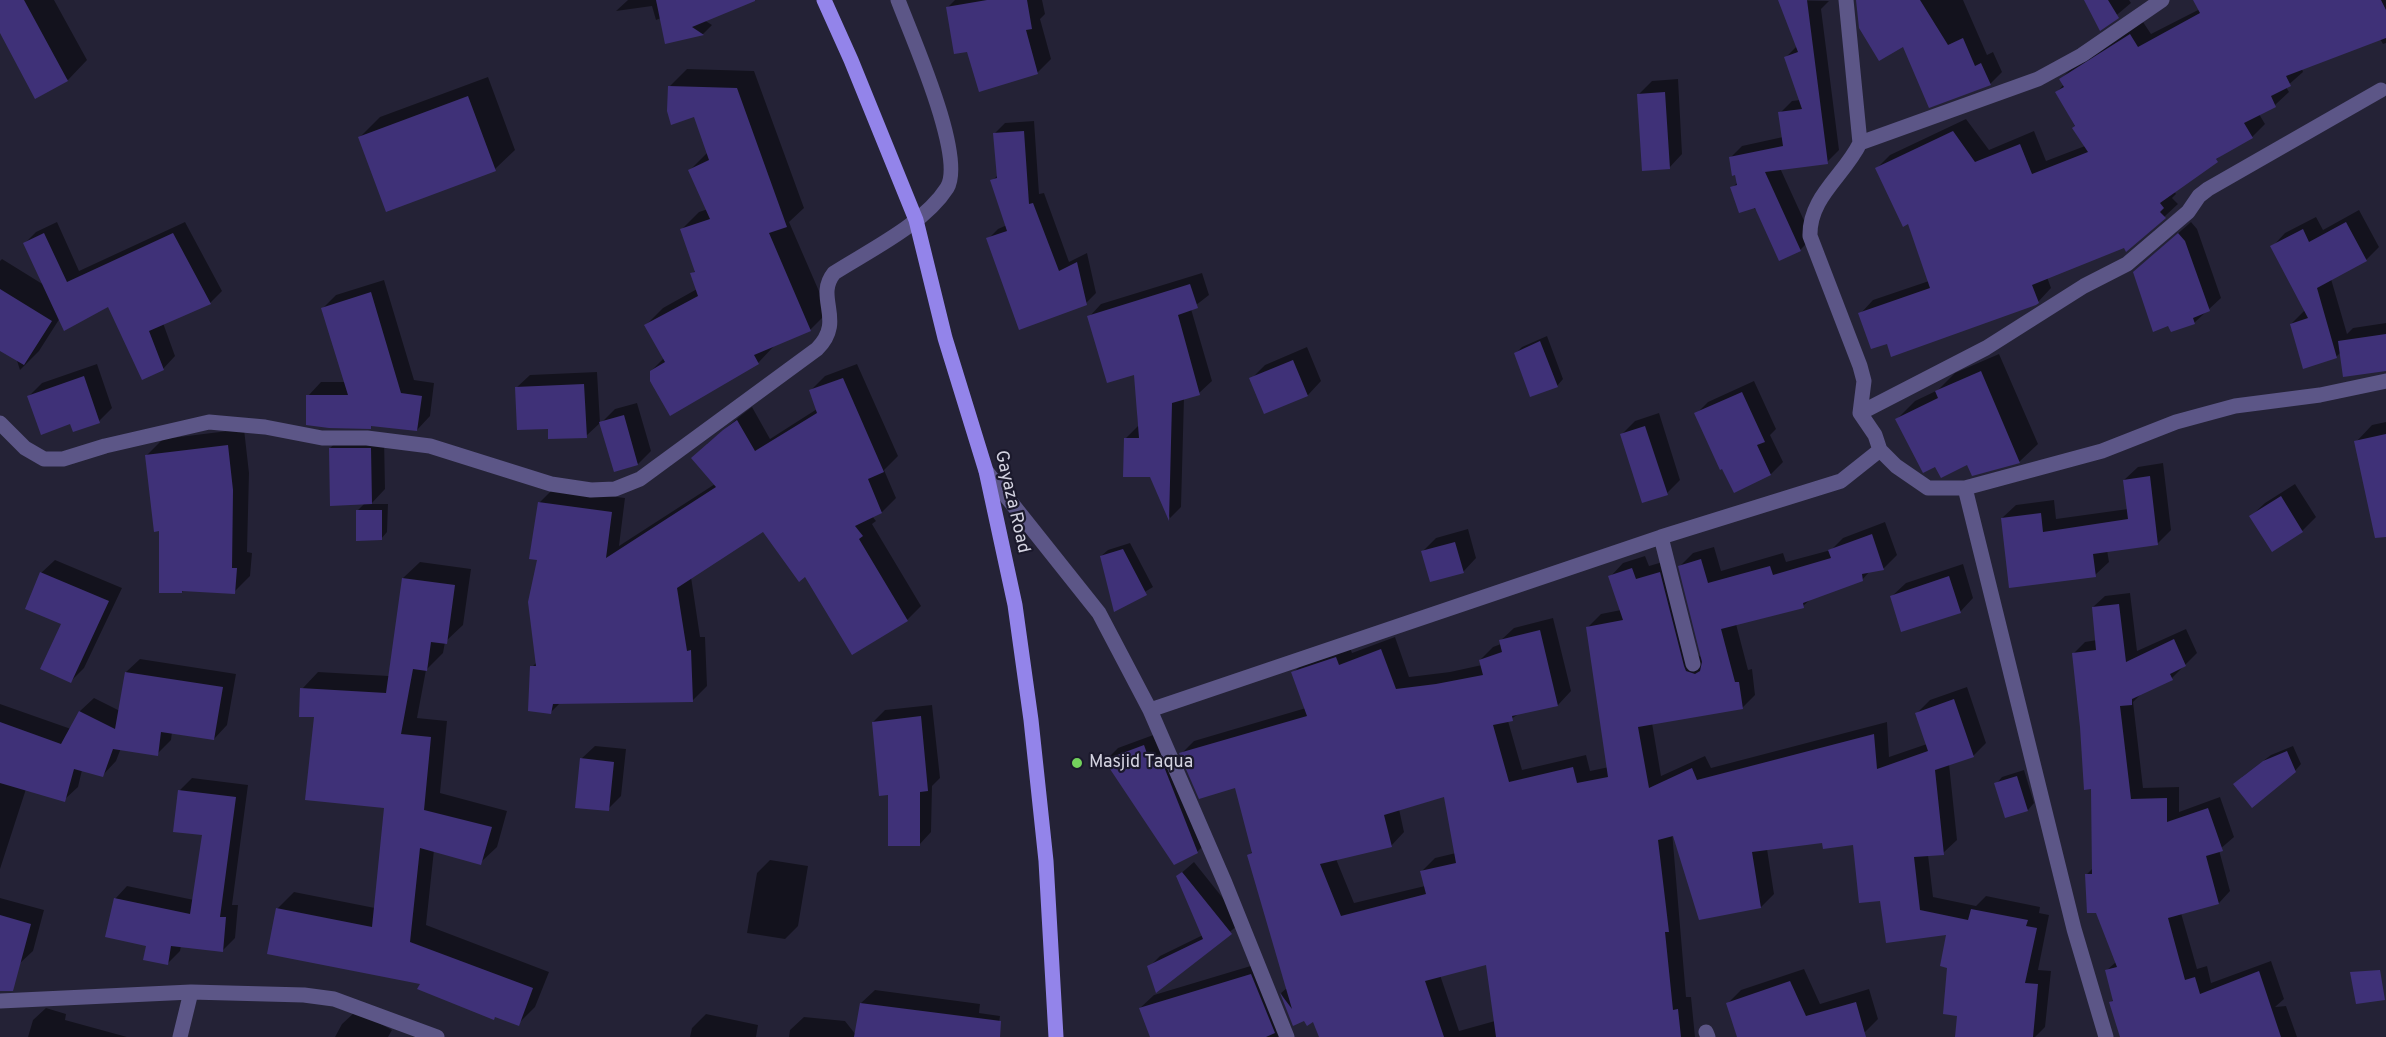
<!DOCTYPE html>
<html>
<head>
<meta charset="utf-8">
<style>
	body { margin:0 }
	canvas { display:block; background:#242236 }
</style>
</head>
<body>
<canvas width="2386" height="1037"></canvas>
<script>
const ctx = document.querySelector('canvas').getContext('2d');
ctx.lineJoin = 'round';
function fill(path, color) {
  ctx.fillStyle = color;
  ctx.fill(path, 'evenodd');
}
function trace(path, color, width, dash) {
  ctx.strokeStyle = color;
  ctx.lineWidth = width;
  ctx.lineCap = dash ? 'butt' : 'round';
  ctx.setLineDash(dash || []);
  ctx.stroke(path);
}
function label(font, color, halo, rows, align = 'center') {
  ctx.font = font + ' Overpass,sans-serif';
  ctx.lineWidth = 4.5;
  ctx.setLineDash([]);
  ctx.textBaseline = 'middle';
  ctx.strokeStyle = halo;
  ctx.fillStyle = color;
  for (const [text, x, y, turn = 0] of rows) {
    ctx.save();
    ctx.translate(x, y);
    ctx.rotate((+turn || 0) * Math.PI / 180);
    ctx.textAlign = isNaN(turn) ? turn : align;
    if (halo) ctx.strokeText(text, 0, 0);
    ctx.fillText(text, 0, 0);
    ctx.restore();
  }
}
fill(new Path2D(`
	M0 0H54L87 60 68 80 0 30Z
	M628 0H749L704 20 712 25 703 34 666 42 661 18 656 20 652 6 616 11Z
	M955 0H1042L1045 14 1040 19 1051 59 1037 73 968 50 947 8Z
	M1780 0 1829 1 1821 9 1839 150 1827 162 1780 168 1812 238 1800 250 1732 188 1738 182 1730 158 1742 146 1783 137 1780 113 1792 101 1800 100 1785 58 1797 46Z
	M1856 0H1963L1987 55 1993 52 2002 72 1990 84 1903 45Z
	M2086 0H2129L2131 3 2100 29Z
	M2195 0H2386V43L2383 44 2380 39 2302 69 2303 72 2286 87 2289 92 2275 105 2259 114 2265 124 2252 137 2226 152 2174 191 2176 194 2172 198 2178 204 2164 217 2125 246 2047 277 2051 288 2038 302 1888 342 1860 314 1873 300 1929 281 1909 222 1877 168 1890 155 1966 119 1989 150 2034 131 2046 161 2085 146 2057 92 2064 84 2061 79 2074 66 2143 22 2151 34 2200 9Z
	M687 69 754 71 804 208 789 222 828 312 810 330 775 345 758 363 651 371 664 358 646 325 663 308 697 289 692 274 696 270 682 229 699 212 708 209 690 170 708 152 695 116 669 87Z
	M488 77 515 150 495 169 360 137 380 117Z
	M1678 79 1682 154 1669 168 1639 94 1652 81Z
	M1034 121 1039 194 1044 193 1069 262 1087 253 1096 293 1086 303 988 239 998 229 1007 225 992 181 998 175 994 134 1005 123Z
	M2359 210 2379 247 2366 260 2331 279 2347 334 2353 328 2386 323V370L2341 352 2336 357 2291 324 2305 310 2272 247 2285 233 2316 217 2323 230Z
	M57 222 79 271 185 222 222 291 210 303 163 323 175 356 163 369 109 305 60 318 39 351 20 370 8 333 0 341V261L2 259 44 285 24 244 36 232Z
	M2191 222 2197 229 2221 298 2194 323 2134 272Z
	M1202 273 1209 295 1191 309 1212 381 1199 393 1184 398 1181 507 1170 518 1151 476 1126 438 1138 426 1136 373 1089 317 1101 304Z
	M384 280 414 380 434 383 430 416 417 430 373 425 370 427 308 396 321 382H345L323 308 336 295Z
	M1547 336 1563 379 1557 386 1515 354 1522 347Z
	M1307 347 1321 381 1308 395 1265 412 1251 379 1265 365Z
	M1999 354 2038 444 2019 462 1973 474 1968 463 1935 465 1897 419 1915 401 1938 390 1955 373Z
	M97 364 112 408 99 421 71 423 29 396 42 383Z
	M857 364 898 456 884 470 896 498 882 512 872 516 876 521 872 524 921 606 907 620 806 575 764 530 691 577 700 637H705L707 686 693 700 560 703 550 713 532 667 537 662 539 503 553 489 625 498 619 546 715 484 707 444 739 417 752 407 770 439 817 409 811 390 825 376Z
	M597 372 600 423 586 436 549 427 516 388 530 375Z
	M1754 381 1776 429 1770 435 1783 462 1771 474 1735 491 1696 414 1708 402Z
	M637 403 651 451 638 464 601 423 615 409Z
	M1659 413 1680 480 1667 493 1621 435 1635 421Z
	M2386 422V536L2356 442 2372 425Z
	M244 429 249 473 247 552 252 553 250 576 234 592 184 589 182 592 160 530 147 455 163 439Z
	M344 435 384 436 385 489 371 504H388L387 532 381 539 358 510 365 503 330 448Z
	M2163 463 2171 530 2158 543 2107 550 2109 562 2095 575 2002 518 2016 505 2054 500 2056 519 2128 509 2124 480 2138 467Z
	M2295 484 2316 517 2302 531 2272 550 2251 516 2265 503Z
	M1885 522 1897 555 1884 568 1870 571 1862 580 1812 598 1803 606 1736 624 1748 670 1752 669 1755 695 1742 708 1652 723 1661 776 1705 756 1711 768 1887 722 1889 757 1927 744 1917 713 1930 700 1967 687 1986 743 1973 756 1949 764 1957 840 1943 853 1928 855 1933 897 1976 906 1986 896 2040 907 2039 913 2049 915 2038 970 2051 971 2045 1027 2035 1037H1956L1959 1014 1949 967 1948 933 1882 899 1855 844 1824 841 1767 849 1774 894 1761 907 1672 831 1686 997H1691L1695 1037H1321L1314 1020 1305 1019 1294 1024 1281 993 1288 987 1249 855 1253 851 1236 787 1181 754 1194 741 1306 708 1293 673 1306 660 1349 645 1352 653 1395 637 1409 677 1450 672 1482 665 1480 660 1493 647 1501 644 1500 641 1514 628 1553 618 1571 691 1558 705 1520 713 1508 721 1522 770 1586 755 1590 771 1609 767 1588 627 1601 614 1621 610 1610 577 1623 563 1645 556 1649 566 1673 559 1696 653 1703 659 1680 566 1693 553 1714 547 1721 571 1783 553 1786 562 1831 550 1843 538ZM1445 795 1456 853 1435 858 1422 871 1425 886 1354 903 1336 859 1391 846 1404 832 1399 809ZM1487 963 1495 1021 1459 1031 1440 975Z
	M1468 529 1476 558 1463 572 1423 551 1436 538Z
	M1130 543 1153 587 1115 610 1101 556 1108 550Z
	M55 560 122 588 84 668 70 682 63 623 41 573Z
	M420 562 471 569 463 625 445 642 443 653 426 670 417 718 447 721 440 793 507 811 497 847 480 863 434 850 426 925 549 972 535 1007 518 1024 496 1016 494 1018 277 909 294 892 375 908 386 807 315 716 302 689 318 672 389 676 403 578Z
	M1963 564 1973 598 1960 612 1892 596 1906 583Z
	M2130 593 2137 651 2186 629 2197 653 2172 678 2143 692 2133 702 2143 788 2179 787V812L2220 797 2234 837 2219 850 2230 891 2219 903 2181 913 2197 969 2207 966 2211 983 2271 961 2284 999 2275 1007 2286 1006 2297 1037H2122L2111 1002 2114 999 2106 971 2117 961 2087 874 2093 868V787L2073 654 2085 642 2097 640 2093 607 2105 596Z
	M140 659 236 674 227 725 214 739 172 732 171 740 157 754 121 748 116 761 103 775 82 770 78 787 64 800 26 789 0 869V704L71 729 80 711 94 698 120 711 126 672Z
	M932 705 940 778 932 786 931 832 919 845 890 794 873 722 885 710Z
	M1156 734 1209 840 1197 852 1106 760 1118 748Z
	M595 746 626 749 621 796 608 809 581 759Z
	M2293 746 2301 764 2295 771 2242 777 2271 755Z
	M2024 770 2034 803 2028 810 1996 784 2002 777Z
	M192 778 248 785 232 905H238L235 938 222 951 181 946 180 951 168 963 148 945 115 899 127 886 194 900 204 834 180 790Z
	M770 860 808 866 798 926 785 939 747 933 757 873Z
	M1194 862 1242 922 1157 990 1149 967 1160 956 1203 935 1178 876Z
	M0 898 44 910 33 951 19 964 0 972Z
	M1264 962 1287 1019 1276 1030 1279 1037H1152L1140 1008 1154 995Z
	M1804 969 1820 1004 1869 989 1878 1019 1865 1032 1848 1037H1739L1728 1003 1741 990Z
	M875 990 980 1004 979 1013 1000 1016 997 1037H789L790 1030 804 1017 845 1021 856 1035 861 1003Z
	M46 1008 66 1014 65 1020 127 1037H28L33 1020Z
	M356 1011 392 1030 388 1037H335L342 1024Z
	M706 1014 758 1025 756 1037H690L692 1028Z`), '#0007');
fill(new Path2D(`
	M0 0H24L68 81 35 99 0 33Z
	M656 0H755V1L692 27 704 35 665 44Z
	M987 0H1027L1032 29 1026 30 1038 74 979 92 967 52 954 54 946 7Z
	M1778 0H1807L1828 164 1765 172 1801 251 1779 261 1755 208 1739 213 1730 187 1737 185 1735 175 1732 176 1729 157 1783 146 1778 112 1802 109 1784 57 1798 52Z
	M1856 0H1920L1948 45 1963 38 1975 66 1981 63 1991 85 1929 108 1903 47 1879 61 1859 28Z
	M2084 0H2108L2119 18 2100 31Z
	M2193 0H2381L2386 10V38L2286 76 2291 86 2271 96 2276 107 2244 123 2253 138 2216 159 2218 162 2160 203 2164 208 2160 212 2166 218 2126 252 2124 248 2032 285 2039 303 2036 305 1891 357 1887 344 1871 349 1858 313 1930 288 1908 224 1903 227 1875 168 1953 131 1975 162 2020 144 2032 174 2088 152 2072 128 2075 126 2055 92 2064 87 2059 79 2130 34 2138 47 2200 13Z
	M668 86 737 88 787 227 769 233 811 331 754 355 759 364 670 416 650 381V371L665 362 644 325 698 296 690 273 695 272 680 229 710 219 688 170 709 160 694 117 671 125 667 111Z
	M1665 92 1670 169 1642 171 1637 94Z
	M468 96 496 171 386 212 358 137Z
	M1024 131 1029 204 1033 203 1059 271 1077 262 1087 305 1019 330 986 238 1007 231 990 180 997 178 993 133Z
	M2346 222 2367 261 2317 288 2337 358 2303 369 2290 324 2308 318 2270 246 2303 229 2309 242Z
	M44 233 67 282 173 233 211 304 149 331 164 370 142 380 108 307 64 331 23 243Z
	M2178 233 2185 241 2210 311 2193 318 2195 324 2171 332 2168 326 2153 332 2133 272Z
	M1190 284 1198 308 1178 315 1200 395 1172 403 1169 521 1150 477H1123L1124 438H1139L1134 375 1107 383 1087 316Z
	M0 289 52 321 24 365 0 351Z
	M371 292 401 393 422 396 417 431 371 426V429L329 428 306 425V395H348L321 308Z
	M2386 334V371L2343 377 2338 341Z
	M1540 341 1558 387 1530 397 1514 353Z
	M1293 360 1308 396 1264 414 1249 378Z
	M1981 371 2020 463 1972 476 1967 465 1941 478 1935 467 1923 473 1895 419 1938 398 1935 391Z
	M84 376 100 423 73 432 70 424 41 435 27 396Z
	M843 378 884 472 868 479 882 513 855 526 863 536 859 539 908 621 852 655 805 577 799 582 763 532 677 588 687 651 691 650 693 702 553 704 551 714 528 711 530 666H536L528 602 537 560 529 559 538 502 612 512 606 558 716 487 691 458 723 430 737 420 755 451 817 413 809 390Z
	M584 384 587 438 548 439V429L517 430 515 387Z
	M1742 392 1765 442 1757 445 1771 475 1734 493 1722 469 1720 470 1694 413Z
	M624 415 638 465 614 472 599 422Z
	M1645 426 1668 495 1642 503 1620 434Z
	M2386 434V537L2375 538 2354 441Z
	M228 445 233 490 232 568H237L235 594 182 591V593H159V531L154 532 145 455Z
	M329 448H371L372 504 330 506Z
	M2150 476 2158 545 2093 554 2096 577 2009 588 2001 518 2041 513 2043 532 2128 519 2123 480Z
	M2281 496 2303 532 2272 552 2249 516Z
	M356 510H382V540L356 541Z
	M1872 534 1884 570 1862 574 1863 581 1803 603 1804 608 1721 629 1735 682H1739L1743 709 1638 727 1649 788 1692 768 1697 780 1874 734 1877 769 1928 751 1915 713 1954 699 1974 757 1935 770 1944 855 1914 857 1920 910 1968 920 1971 909 2028 920 2026 926 2037 928 2025 983 2038 984 2033 1037H1955L1957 1016 1943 1014 1947 968 1940 966 1946 935 1886 943 1880 901 1859 903 1853 845 1823 849 1822 843 1752 852 1761 908 1699 920 1673 836 1658 840 1669 932H1665L1673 1010 1678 1009 1681 1037H1496L1486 965 1425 981 1444 1037H1319L1313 1022 1307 1026 1304 1021 1293 1026 1280 993 1292 1009 1247 855 1252 853 1235 788 1199 799 1179 753 1307 716 1291 672 1336 657 1339 665 1381 649 1396 689 1436 684 1483 675 1479 660 1502 652 1499 640 1540 630 1558 706 1512 716 1513 721 1493 725 1509 782 1573 767 1577 783 1608 777 1586 627 1623 620 1608 576 1632 568 1636 579 1660 572 1684 666 1686 671 1695 674 1700 671 1702 662 1678 566 1701 559 1708 583 1770 566 1773 575 1831 558 1828 550ZM1444 797 1456 863 1420 871 1426 894 1341 916 1320 864 1392 847 1384 815Z
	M1455 542 1464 573 1430 582 1421 551Z
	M1123 549 1147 595 1114 612 1100 556Z
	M40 572 109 601 71 683 40 669 61 624 25 609Z
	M1949 576 1961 613 1901 632 1890 596Z
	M402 578 455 585 447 644 431 642 427 671 413 669 401 734 431 737 424 810 492 827 481 865 420 848 410 942 533 988 519 1026 495 1017 494 1020 417 989 420 984 267 954 276 908 372 927 384 808 305 800 314 717H299L300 688 386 693Z
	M2119 604 2126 662 2174 639 2186 666 2170 674 2173 680 2132 699V705L2120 706 2131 799 2167 798V822L2208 808 2223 851 2206 856 2219 904 2168 918 2185 980 2195 977 2200 994 2259 971 2281 1037H2120L2109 1002 2113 1001 2105 970 2117 967 2096 913H2087L2085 874H2092L2091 789 2084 790 2080 727 2072 653 2096 650 2092 607Z
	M125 672 223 687 214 740 161 732 158 756 113 749 103 777 74 769 65 802 0 783V722L61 744 79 711 115 729Z
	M921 716 928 791 920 792V846H888V795L879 796 872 722Z
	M1144 745 1150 762 1161 759 1198 853 1174 865 1104 760Z
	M2287 751 2296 772 2252 808 2233 784 2263 761Z
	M580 758 614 762 609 811 575 808Z
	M2017 776 2028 811 2005 818 1994 783Z
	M178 790 236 797 220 917H226L223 952 171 946 168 965 143 960 146 946 105 937 114 898 190 914 202 835 173 832Z
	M1182 872 1232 934 1156 993 1147 966 1203 939 1176 876Z
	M0 915 31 924 13 991H0Z
	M2380 970 2385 1000 2356 1004 2350 972Z
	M1251 974 1275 1033 1266 1037H1150L1139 1008Z
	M1790 981 1806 1016 1856 1002 1866 1037H1737L1726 1003Z
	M860 1003 1001 1021 1000 1037H854Z`), '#3f3178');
trace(new Path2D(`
	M1846 0 1860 143C1844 176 1809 197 1810 236L1860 366 1864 381 1860 413 1875 435 1880 450 1896 466 1928 488H1965L2102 451 2176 422 2235 406 2320 395 2386 381
	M1860 143 2038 79 2082 55 2162 0
	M1860 413 1986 348 2084 286 2127 264 2188 212 2199 196 2208 189 2381 90
	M0 423 25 448 44 459H63L105 446 209 422 265 427 322 438H367L430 446 551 484 591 490 615 489 640 479 817 349C846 320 814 298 834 273 870 250 924 224 947 188 966 157 911 35 898 0
	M986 471 1099 613 1150 710 1225 883 1287 1037
	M1965 488 2074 929 2106 1037
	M1693 664 1661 537 1841 481 1880 450
	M1150 710 1661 537
	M0 1001 191 992
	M1706 1032 1708 1037
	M180 1037 191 992 304 995 334 999 437 1037`), '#5c5687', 15);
trace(new Path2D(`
	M824 0 851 60 916 220 945 338 986 471 1015 605 1031 720 1046 861 1056 1037`), '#9384ea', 15);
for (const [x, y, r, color] of [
	[1077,763,6,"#73d25c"]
]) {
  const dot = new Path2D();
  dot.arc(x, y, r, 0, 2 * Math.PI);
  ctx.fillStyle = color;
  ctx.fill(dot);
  trace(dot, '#1b192c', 2);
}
label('18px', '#d4d3e1', '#1b192c', [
	["Gayaza Road",1011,502,77]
]);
label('18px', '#d4d3e1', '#1b192c', [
	["Masjid Taqua",1089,763]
], 'left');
</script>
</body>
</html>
